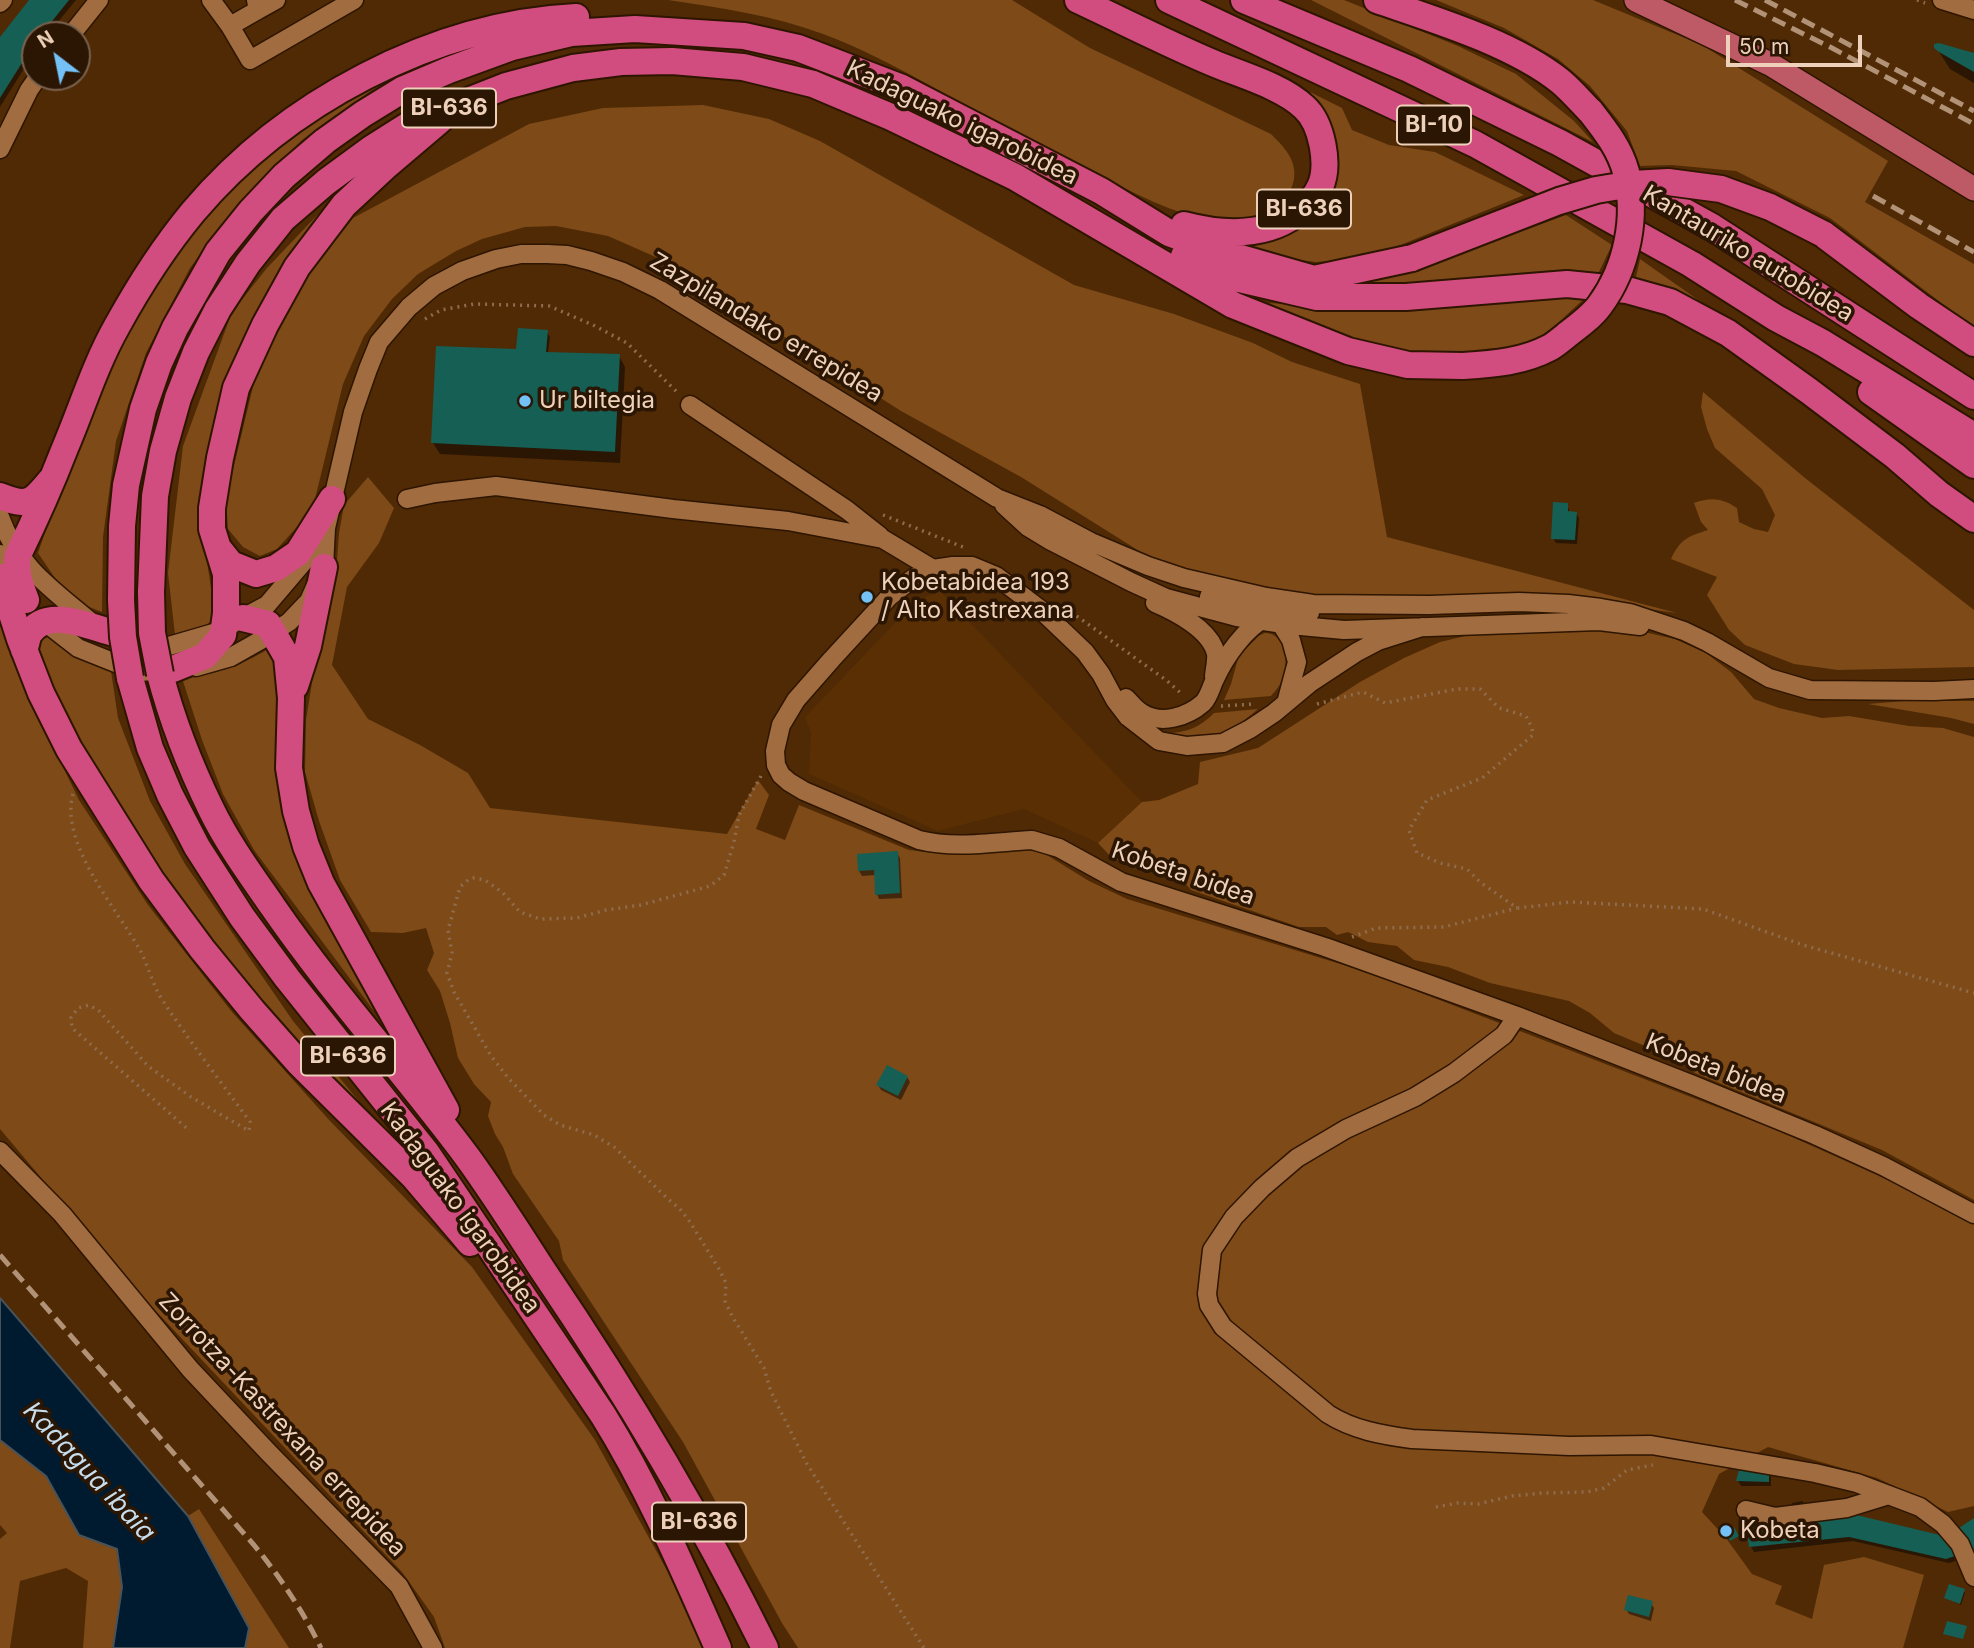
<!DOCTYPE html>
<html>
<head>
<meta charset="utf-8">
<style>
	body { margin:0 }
	#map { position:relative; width:1974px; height:1648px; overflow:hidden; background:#4f2a05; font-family:Inter,sans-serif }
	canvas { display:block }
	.north { position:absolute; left:21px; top:21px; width:70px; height:70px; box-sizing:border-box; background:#2b1604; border:2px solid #79614d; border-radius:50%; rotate:328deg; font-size:19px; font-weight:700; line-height:28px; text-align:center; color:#eed1ba }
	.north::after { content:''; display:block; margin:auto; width:24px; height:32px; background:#73c1f6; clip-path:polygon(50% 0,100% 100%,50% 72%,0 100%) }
	.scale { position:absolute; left:1726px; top:35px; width:136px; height:32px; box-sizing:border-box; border:4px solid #eed1ba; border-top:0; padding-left:9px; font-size:21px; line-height:24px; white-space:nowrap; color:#eed1ba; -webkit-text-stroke:5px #2b1604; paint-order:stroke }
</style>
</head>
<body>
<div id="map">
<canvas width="1974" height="1648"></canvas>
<div class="north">N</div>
<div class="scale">50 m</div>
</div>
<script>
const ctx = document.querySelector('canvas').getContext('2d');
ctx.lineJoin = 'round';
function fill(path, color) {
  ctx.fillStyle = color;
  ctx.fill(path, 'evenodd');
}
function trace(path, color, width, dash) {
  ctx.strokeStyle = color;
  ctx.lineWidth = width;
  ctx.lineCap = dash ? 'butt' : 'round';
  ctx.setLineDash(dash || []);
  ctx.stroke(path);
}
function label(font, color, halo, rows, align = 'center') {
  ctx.font = font + ' Inter,sans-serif';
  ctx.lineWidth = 7;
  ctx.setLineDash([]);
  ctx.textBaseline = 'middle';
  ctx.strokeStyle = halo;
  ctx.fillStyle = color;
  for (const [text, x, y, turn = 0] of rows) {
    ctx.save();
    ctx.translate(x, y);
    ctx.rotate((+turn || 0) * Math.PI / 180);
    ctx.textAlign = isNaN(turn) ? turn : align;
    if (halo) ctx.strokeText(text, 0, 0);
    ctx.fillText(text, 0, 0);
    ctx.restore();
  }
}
fill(new Path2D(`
	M940 591 1142 802 1098 843 1024 809 938 831 809 774 811 733 805 717 915 602Z`), '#592f03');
fill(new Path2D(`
	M668 0H1012L1090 48 1271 134C1284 147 1297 160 1294 179 1289 208 1251 226 1224 223 1175 216 1130 191 1087 169 1055 153 1023 137 992 120 937 90 882 56 823 34 772 15 721 8 668 0Z
	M1311 0H1344L1458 46 1516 74 1574 121 1593 142Z
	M1436 0H1593L1702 45 1888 161 1865 202 1974 264V328L1830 218 1736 171 1672 165 1640 166 1627 131 1590 86 1558 59 1504 28Z
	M436 57 372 90 302 140 235 208 190 268 146 353 116 441 103 537 102 612 79 603 55 578 38 553 81 427 123 331 187 241 235 184 305 124 374 82Z
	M1310 92 1342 108 1352 130 1389 145 1435 152 1524 195 1398 246 1354 259 1316 262 1270 256 1231 246C1273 244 1310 234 1329 192 1335 180 1340 164 1338 150 1335 128 1322 109 1310 92Z
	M703 105 769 119 820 141 1074 285 1174 314 1253 343 1292 362 1360 384 1387 537 1677 613 1553 596 1364 599 1307 595 1205 576 1152 559 1021 477 901 411 667 262 608 236 556 226 525 227 482 239 456 251 418 274 392 299 364 336 343 384 315 499 305 518 277 549 260 556 243 547 228 529 226 499 256 374 303 280 353 218 529 124 603 108Z
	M323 209 271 286 227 381 201 486 203 534 212 595 211 621 204 627 175 635 168 573 183 446 232 312 267 268Z
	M1566 215 1612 245 1595 280 1335 289 1415 270Z
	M1640 259 1701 302 1634 286Z
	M1587 296 1547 333 1520 345 1470 355H1426L1361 343 1258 302 1341 309 1414 310 1486 300Z
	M1703 392 1805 478 1974 610V667L1838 670 1794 664 1745 645 1729 630 1707 595 1717 577 1671 559C1680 539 1689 536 1708 530L1701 522 1694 503C1711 497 1722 498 1737 508L1739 522 1754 529 1768 532 1775 515 1762 489 1715 448 1707 429 1701 407Z
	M368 477 394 508 379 543 347 587 332 665 368 719 420 745 468 773 490 808 727 834 758 780 769 795 756 829 785 840 799 805 909 850 934 853 1024 850 1042 852 1089 881 1127 899 1367 972 1779 1131 1899 1185 1974 1224V1506L1948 1512 1877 1478 1768 1447 1719 1474 1702 1512 1726 1538 1752 1574 1782 1586 1775 1604 1812 1619 1824 1565 1864 1557 1924 1575 1903 1648H798L782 1623 683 1442 563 1260 559 1241 513 1174 503 1147 495 1134 488 1116 491 1102 474 1084 458 1058 450 1023 440 991 427 970 434 953 426 928 403 933 371 932 340 880 319 821 305 772 306 720 313 676 336 573 339 533 344 505Z
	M0 612 27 693 79 800 148 905 232 1012 331 1122 472 1267 595 1440 685 1603 703 1648H445L434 1617 402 1572 135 1289 0 1129Z
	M1584 628 1644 632 1675 639 1706 653 1731 672 1754 699 1779 708 1822 718 1849 716 1909 726 1943 728 1974 737V1200L1882 1150 1695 1073 1676 1059 1614 1033 1590 1013 1569 1001 1490 983 1448 967 1414 960 1397 946 1368 942 1348 932 1337 935 1326 927H1299L1191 890 1183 881 1177 868 1155 862 1135 868 1111 857 1098 843 1142 802 1159 800 1198 784 1200 762 1258 748 1360 682 1404 658 1440 642 1478 633Z
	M44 630 69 649 111 671 118 718 150 801 185 864 293 1021 389 1138 315 1066 213 947 109 799 59 713 34 647Z
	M1265 633C1285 633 1289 661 1283 677 1281 685 1276 690 1271 696L1224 700 1231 684 1239 655 1260 635Z
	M270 648 279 664 307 864 374 1011 254 850 223 794 202 740 182 678C216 675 240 666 270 648Z
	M1904 701H1974V724L1951 718 1868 704Z
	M1258 709C1240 725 1214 742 1189 740 1182 739 1174 735 1167 733 1187 733 1200 727 1214 713Z
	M0 1440 46 1476 79 1535 117 1548 122 1587 113 1648H83L88 1581 66 1568 20 1581 10 1648H0V1539L7 1533 0 1525Z
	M199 1509 289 1648H245L249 1627 188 1516Z`), '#7e4a18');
const water = new Path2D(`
	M0 1298 188 1516 249 1628 245 1648H113L122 1587 117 1549 79 1535 46 1476 0 1440Z`);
fill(water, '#001b2f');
trace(water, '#475259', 2);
fill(new Path2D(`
	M32 0H76L47 35H35V51L0 107V40Z
	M1936 47 1974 55V83L1950 69Z
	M547 332 550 337 548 353 619 356 625 367 620 463 440 454 433 443Z
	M1567 504 1570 513H1576L1579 518 1577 544 1556 543 1553 538Z
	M897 853 900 858 902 898 879 899 877 894 876 875 862 876 859 871Z
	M907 1077 910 1082 901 1100 881 1090 878 1085Z
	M1768 1472 1771 1477V1486H1741L1738 1481Z
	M1803 1501 1805 1513H1793L1792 1503Z
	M1852 1515 1956 1556 1959 1560 1949 1563 1853 1541 1754 1552 1751 1547 1748 1525Z
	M1964 1591 1965 1593 1961 1605 1946 1598Z
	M1651 1603 1654 1608 1651 1621 1629 1614 1626 1609Z`), '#0007');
fill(new Path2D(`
	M29 0H69L41 35H35V42L0 98V37Z
	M1939 43 1974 53V72L1939 52 1934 48V44Z
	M518 328 548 330 546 352 620 354 615 452 431 443 436 346 516 349Z
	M1553 502 1568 503V511L1577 512 1575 540 1551 539Z
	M898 851 900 893 875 895 874 870 858 871 857 854Z
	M887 1065 908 1076 898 1096 876 1085Z
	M1739 1469 1769 1470V1482L1736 1481Z
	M1852 1514 1940 1535 1958 1555 1946 1559 1849 1537 1749 1547 1746 1524Z
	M1974 1518V1552L1959 1528Z
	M1734 1527 1739 1536 1730 1541 1726 1532Z
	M1949 1584 1965 1589 1960 1604 1944 1598Z
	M1628 1595 1653 1601 1649 1617 1624 1610Z
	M1947 1621 1967 1626 1963 1639 1943 1634Z`), '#155f54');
const minor = new Path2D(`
	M211 0 230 26 250 60 354 0
	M1942 0 1974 10
	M0 3 3 0
	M258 10 276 0
	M230 26 258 10 256 0
	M71 35 99 0
	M0 149 29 90 38 77
	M690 405 847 510 880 536
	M407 499 435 493 496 486 673 509 788 521 883 539 933 569
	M1004 505 1028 527 1051 541 1131 582 1166 598 1237 617 1290 625 1344 630 1599 621 1640 626
	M0 517C18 567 52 589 91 622
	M0 554 7 573 15 584
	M1209 597 1253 608 1281 624 1291 640 1297 662 1286 703
	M1155 603C1176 612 1211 630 1216 654 1217 661 1214 671 1214 677
	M42 620 78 648 138 672 168 670
	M1422 627 1378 641 1357 652 1310 683 1274 713 1250 729 1223 743 1187 746 1159 741 1128 717 1115 700 1101 674 1085 652 1041 610 996 576 972 566H953L933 569 915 577 890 596 832 659 796 700 781 725 775 751 776 765 781 775 789 782 804 791 919 840C954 849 995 842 1032 840L1059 848 1121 882 1325 947 1517 1016 1693 1085 1815 1135 1883 1166 1974 1214
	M117 634 138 644 169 646 217 632 267 605 312 552
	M196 667 231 657 261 640 289 622 309 601 324 567 326 528 353 412 368 369 379 342 409 307 434 286 462 271 496 259 521 254H547L567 255 591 261 623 272 660 290 997 498 1040 515 1091 542 1148 566 1184 578 1266 597 1313 604 1429 605 1519 602 1568 604 1601 608 1630 613 1684 631 1707 642 1769 678 1810 690 1934 691 1974 689
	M1126 698C1131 703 1136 710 1142 713 1161 725 1187 717 1203 703 1209 697 1211 687 1215 679 1225 657 1245 628 1267 617 1280 610 1296 613 1310 613
	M1517 1016 1504 1035 1454 1073 1415 1097 1346 1129 1297 1158 1262 1188 1234 1217 1212 1250 1207 1294 1209 1305 1223 1327 1328 1414C1353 1430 1382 1435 1412 1439L1569 1446 1651 1445 1815 1473 1857 1483 1920 1507 1943 1524 1960 1544 1974 1577
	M0 1151 62 1214 190 1369 268 1452 399 1586 433 1648
	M1746 1510 1775 1517 1847 1508 1889 1495`);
const major = new Path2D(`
	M1636 0 1770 64 1974 189`);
const highway = new Path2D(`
	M1078 0C1123 21 1168 44 1213 63 1241 75 1282 86 1304 107 1322 123 1330 165 1320 187 1315 198 1306 207 1296 214 1263 238 1222 235 1184 225
	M1169 0 1475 144 1691 264 1776 318 1823 343 1974 436
	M1244 0 1409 69 1560 143 1712 227 1974 396
	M1377 0C1435 20 1512 43 1560 81 1571 90 1581 102 1591 112
	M1823 234 1919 306 1974 343
	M1184 256 1231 277 1317 297H1406L1567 284 1627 290 1670 302 1728 333 1809 391 1895 456 1939 494 1974 519
	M1871 392 1974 465
	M0 496C28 507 32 503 50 481
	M219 549 231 564 256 574 276 568 298 553 332 499
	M0 577 20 639 41 693 69 749 151 880 202 949 252 1010 298 1062 414 1177 470 1243
	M151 592 155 496 163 451 178 398 196 352 218 309 248 263 283 219 326 182 371 149 412 123 506 86 573 68 621 62 672 61 743 67 813 84 891 117 1015 177 1233 305 1348 351 1408 365 1463 366
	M26 600C20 585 15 571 18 555 35 520 51 484 65 448 82 408 95 365 117 326 139 286 164 247 193 212 285 103 433 24 576 17
	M121 600 122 526 126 485 143 409 159 363 175 328 218 252 251 211 284 176 325 141 363 114 402 90 449 70 512 47 571 33 635 29 744 36 798 48 902 88 1101 191 1169 233 1223 253 1314 279 1412 258
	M243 618 268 624 287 657 291 698 289 768 296 811 306 846 321 883 446 1110
	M24 650C26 646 27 638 29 634 47 606 89 627 114 633
	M173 669 205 656 223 635 226 613V574L212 529V508L220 458 236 388 265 325 297 267 344 205 387 165 440 120
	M160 674C172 720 190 766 211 809 228 844 251 875 273 907 333 994 405 1073 468 1158 494 1194 518 1232 542 1269 624 1390 700 1516 765 1648
	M130 678 150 748 170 795 197 847 242 917 287 978 426 1152 603 1415C649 1489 683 1569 718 1648
	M295 686 308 646 324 567`);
trace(minor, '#2e1500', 21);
trace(major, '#2e1500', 26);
trace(highway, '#2e1500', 30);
trace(new Path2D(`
	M1917 0 1925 3
	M425 319 441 310 474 304 549 306 593 325 627 343 679 394
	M883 515 963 547
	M1071 612 1166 680 1183 695
	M1317 704 1363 692 1385 703 1457 689H1480L1499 708 1526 716 1532 728 1533 735 1482 778 1427 800 1409 830 1417 853 1440 863 1467 869 1480 882 1517 908 1571 902 1703 909 1803 945 1974 993
	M1221 706 1255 704
	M761 776 739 815 734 842 724 875 710 886 641 905 606 910 577 918 540 919 520 912 503 893 485 880 474 878 468 880 460 887 448 930 452 953 447 973 454 992 491 1056 509 1079 544 1115 560 1125 594 1135 614 1147 668 1199 680 1209 690 1222 719 1269 726 1283 725 1301 732 1316 764 1368 771 1392 807 1464 924 1648
	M73 794C59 844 118 910 141 952 149 968 153 986 163 1001 190 1042 221 1082 250 1122L249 1131 191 1097 148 1066 99 1011 89 1005 78 1008 71 1018 72 1028 190 1131
	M1352 937 1376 928 1444 927 1517 908
	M1436 1507 1458 1503 1478 1504 1512 1496 1542 1493 1587 1492 1604 1488 1627 1470 1653 1465`), '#8e6c4d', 3.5, [2, 5]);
trace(minor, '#a16d40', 18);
trace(major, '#be5a66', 23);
trace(highway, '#d24d7f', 26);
trace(new Path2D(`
	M1735 0 1832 48 1974 124
	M1765 0 1974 111
	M1873 196 1974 252
	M0 1255 254 1545C280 1577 303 1611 321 1648`), '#b29276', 5, [14, 7]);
const highwayBridge = new Path2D(`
	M1412 258 1559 201 1596 190 1632 184 1668 182 1721 189 1770 207 1823 234
	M1463 366C1494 364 1523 362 1551 347 1557 343 1563 338 1568 334 1580 325 1592 316 1600 305 1627 268 1638 216 1626 172 1620 149 1605 130 1591 112
	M151 592 152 633 160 674
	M121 600 123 637 130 678`);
trace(highwayBridge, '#2e1500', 30, []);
trace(highwayBridge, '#d24d7f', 26);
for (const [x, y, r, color] of [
	[525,401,7,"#73c1f6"],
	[867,597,7,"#73c1f6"],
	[1726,1531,7,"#73c1f6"]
]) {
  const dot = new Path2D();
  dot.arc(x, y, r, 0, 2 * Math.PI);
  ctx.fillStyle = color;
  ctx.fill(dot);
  trace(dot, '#2b1604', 2.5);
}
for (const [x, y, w] of [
	[449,108,94],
	[1434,125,74],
	[1304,209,94],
	[348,1056,94],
	[699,1522,94]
]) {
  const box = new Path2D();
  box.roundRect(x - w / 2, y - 19.5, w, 39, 5);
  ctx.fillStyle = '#2b1604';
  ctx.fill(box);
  trace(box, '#eed1ba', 2);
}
label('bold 23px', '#eed1ba', null, [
	["BI-636",449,108],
	["BI-10",1434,125],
	["BI-636",1304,209],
	["BI-636",348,1056],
	["BI-636",699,1522]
]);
label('24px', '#eed1ba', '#2b1604', [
	["Kadaguako igarobidea",962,123,26],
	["Kantauriko autobidea",1748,254,31],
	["Zazpilandako errepidea",766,328,31],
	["Kobeta bidea",1183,874,19],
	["Kobeta bidea",1716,1069,22],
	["Kadaguako igarobidea",460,1208,54],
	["Zorrotza-Kastrexana errepidea",282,1425,47]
]);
label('24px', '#eed1ba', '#2b1604', [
	["Ur biltegia",539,401],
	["Kobetabidea 193",881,583],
	["/ Alto Kastrexana",881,611],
	["Kobeta",1740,1531]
], 'left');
label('italic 26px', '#c7dded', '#2b1604', [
	["Kadagua ibaia",89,1472,47]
]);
</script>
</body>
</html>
